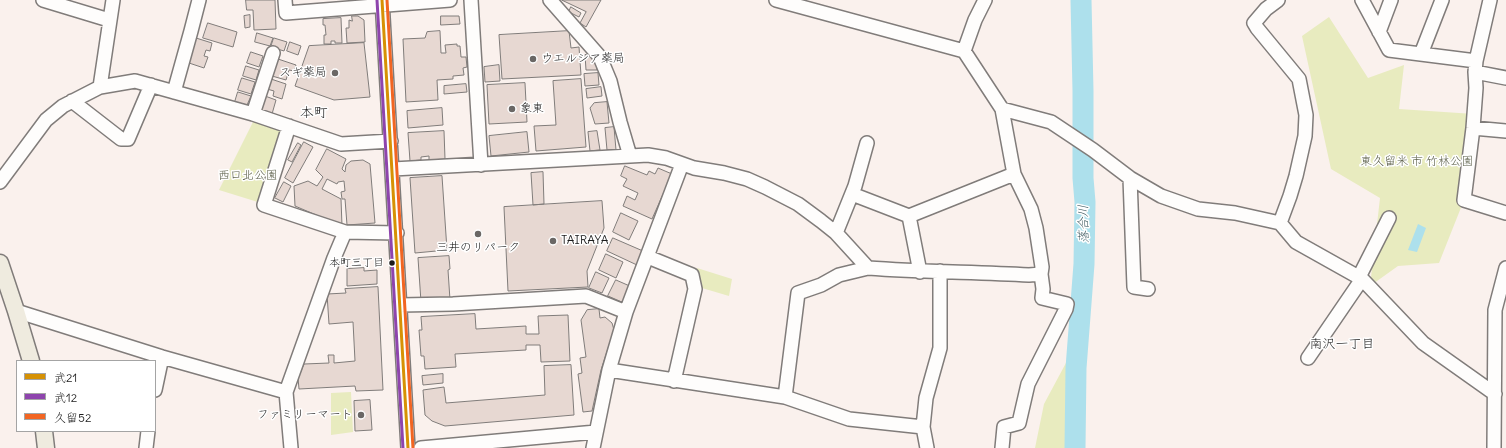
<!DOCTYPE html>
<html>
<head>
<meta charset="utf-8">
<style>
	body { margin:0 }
	#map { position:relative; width:1506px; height:448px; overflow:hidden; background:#faf1ed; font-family:Delius,"Klee One",sans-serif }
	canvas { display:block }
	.legend { position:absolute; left:16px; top:360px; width:140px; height:72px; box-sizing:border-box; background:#fff; border:1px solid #a4a4a4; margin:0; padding:5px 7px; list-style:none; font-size:12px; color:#1c1c1c }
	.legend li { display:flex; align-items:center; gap:8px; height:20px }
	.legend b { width:20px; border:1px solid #a4a4a4 }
</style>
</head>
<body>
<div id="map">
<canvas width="1506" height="448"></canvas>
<ul class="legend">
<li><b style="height:5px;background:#d69104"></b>武21</li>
<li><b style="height:5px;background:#8e44ad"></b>武12</li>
<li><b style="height:5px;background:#f26522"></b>久留52</li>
</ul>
</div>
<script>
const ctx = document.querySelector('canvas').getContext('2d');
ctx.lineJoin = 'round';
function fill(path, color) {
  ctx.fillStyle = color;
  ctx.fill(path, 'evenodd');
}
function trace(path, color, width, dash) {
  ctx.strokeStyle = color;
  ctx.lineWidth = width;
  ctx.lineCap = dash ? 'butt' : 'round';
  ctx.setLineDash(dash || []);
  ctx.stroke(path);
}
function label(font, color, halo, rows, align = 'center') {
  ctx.font = font + ' Delius,"Klee One",sans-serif';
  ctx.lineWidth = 3;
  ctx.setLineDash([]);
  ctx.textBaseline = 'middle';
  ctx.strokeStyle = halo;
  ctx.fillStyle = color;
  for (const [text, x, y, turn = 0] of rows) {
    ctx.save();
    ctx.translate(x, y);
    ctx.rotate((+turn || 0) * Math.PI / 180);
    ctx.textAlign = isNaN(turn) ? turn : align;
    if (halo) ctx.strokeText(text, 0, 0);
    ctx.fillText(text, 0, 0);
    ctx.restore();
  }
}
fill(new Path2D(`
	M1329 17 1368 78 1404 65 1399 109 1474 114 1464 200 1439 263 1398 266 1370 286 1380 198 1331 169 1302 36Z
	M255 118 288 128 261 203 219 190Z
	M697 268 732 279 729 296 702 288 699 277 696 274Z
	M1067 361H1077L1075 448H1035L1044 404Z
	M351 392 353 432 331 435V393Z`), '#e8ebbf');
fill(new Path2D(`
	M1418 224 1426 228 1417 252 1408 250Z`), '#ade0ec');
trace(new Path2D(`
	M1075 448 1076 368 1084 264 1085 202 1083 178V91L1081 0`), '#ade0ec', 21);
const building = new Path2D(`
	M246 0H275L276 29 254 30 253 10H247Z
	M562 0H601L586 27 580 23 586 12Z
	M571 7 581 13 579 17 569 12Z
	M250 15V27L245 28 244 16Z
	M352 16H358L364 20 365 42 347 43 346 28H349V20L352 21Z
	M441 16H459L460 24 441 25Z
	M341 18 342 43H335V41H331V44H324V35H326L325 25H323V19Z
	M208 23 237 32 233 47 203 38Z
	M440 31 441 53H446L445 45 457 44V46H460L461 57H466L467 67 463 68 464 75 453 76V79L437 80 438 100 406 102 403 39 425 38 427 32Z
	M569 31 571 48 579 47 581 75 502 79 499 35Z
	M257 33 273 38 270 46 255 42Z
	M196 38 212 43 210 51 206 50 204 56 208 57 204 68 186 62 192 52Z
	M274 38 287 42 284 51 271 47Z
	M290 42 301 46 298 55 287 51Z
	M364 43 370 97 334 100 295 86 309 46Z
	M251 52 263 56 259 67 247 63Z
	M590 54 596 60 597 70H586L585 55Z
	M278 59 296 65 294 71 289 70 286 80 272 76Z
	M499 65 500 81 485 82 484 67Z
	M246 66 259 70 256 80 243 76Z
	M598 73 599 85 585 86 584 74Z
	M242 78 255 82 251 94 238 90Z
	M271 79 286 84 282 99 273 96 274 91 267 89Z
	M581 79 586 147 536 151 534 126 556 125 553 81Z
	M525 83 527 122 489 124 487 85Z
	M466 84 467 92 444 94V86Z
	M601 87 602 96 587 98 586 89Z
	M238 92 251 96 247 105 235 102Z
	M265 96 276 100 272 114 261 110Z
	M607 102 609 123 595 124 590 108 594 103Z
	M442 108 443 125 408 128 407 111Z
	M614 127 616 150H607L605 128Z
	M444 131 445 159 429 160V156L421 157V160L410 161 408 133Z
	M597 131 600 150 590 151 588 132Z
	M527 132 529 152 491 156 489 136Z
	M304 142 313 147 293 183 285 178Z
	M298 143 301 145 292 162 288 160Z
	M327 149 346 159 342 169 345 172 346 165 351 161 363 160 370 164 375 223 347 225 345 199H342L341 192 345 191 344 181 338 182 337 184 327 179 322 189 341 199 342 226 295 206 294 186 308 181 317 186 323 177 316 170Z
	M625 166 647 175 649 171 655 174 658 168 672 174 652 219 623 206 627 196 635 200 638 193 623 186 627 179 621 176Z
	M543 172 544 204 533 205 531 173Z
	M442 176 447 250 415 253 410 178Z
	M284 182 291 186 283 202 275 198Z
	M602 201 604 228 587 271 588 287 508 291 504 207Z
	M621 213 638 221 629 240 613 232Z
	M613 238 643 251 637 265 607 251Z
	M606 254 623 262 616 278 599 270Z
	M449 256 450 269 448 270 450 300 421 302 418 258Z
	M364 268V271L377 270V284L347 286V269Z
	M596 272 609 278 602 293 589 288Z
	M616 280 632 287 624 303 608 296Z
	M378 287 383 390 356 391 355 386 299 389 298 378 304 364 329 363 328 355H334V363L355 361 353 322 329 324 327 294 346 293 345 289Z
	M599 309 600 318 605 317 612 323 614 330 601 370 592 411 583 412 578 374 582 373 580 358 586 357 581 320 587 310Z
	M475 314 476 329 526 326V334H539L538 316 568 315 570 361 541 362 540 345H526V350L455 354 456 367 425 369 424 356H421L419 330H422L421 317Z
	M571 365 574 415 445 426 432 421 425 415 423 390 444 387 446 403 545 395 544 366Z
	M443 374V383L423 385 422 376Z
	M370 400 372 430 355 431 354 401Z`);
fill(building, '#e7d8d2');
trace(building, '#807c7a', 1);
const minor = new Path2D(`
	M43 0 109 20
	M285 0 286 13 450 0
	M382 0 408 448
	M471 0 481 165
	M550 0 600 57 610 81 620 122 630 156
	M1278 0 1266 9 1254 23 1257 28 1299 79 1306 115 1305 136 1296 176 1290 196 1280 223
	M1362 0 1389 50 1476 61
	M1490 0 1476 61 1475 72 1476 88 1473 128 1464 200 1506 213
	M1379 32 1391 0
	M964 51 975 20 985 0
	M1421 54 1442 0
	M1475 72 1506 78
	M100 87 113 0
	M174 92 191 31 199 0
	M72 101 121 139H128L151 85
	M1002 109 1051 122 1093 150 1130 178 1161 196 1198 209 1235 213 1280 223 1296 242 1362 279 1423 343 1495 394
	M253 114 273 53
	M289 126 264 205 345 232 397 233
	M1473 128 1506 131
	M393 169 630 156 648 155 666 158 694 168 724 173 747 179 765 187 798 204 821 221 836 233 868 268C922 272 975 272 1029 275L1041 274 1042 267 1036 228 1031 209 1014 174 1002 109 964 51 776 0
	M1130 178 1134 287 1148 289
	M0 182 46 120 63 106 100 87 135 81 253 114 341 144 391 141
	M852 194 909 216 1014 174
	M909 216 920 272
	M836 233 855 186 867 143
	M648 257 692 275 695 289 674 381
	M1359 277 1389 218
	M400 305 453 304 586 296 626 312
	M16 311 162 357 286 392
	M1308 358 1362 279
	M609 370 785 397 849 419 923 427
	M155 390 162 357
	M785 397 798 293 821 285 839 275 868 268
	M146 448 148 431
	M291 448 286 392 334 258 345 232
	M421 448 596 432
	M593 448 609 370 626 312 682 164
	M927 448 923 427 926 398 940 348V271
	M1002 448 1004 427 1019 423 1028 384 1066 309 1067 304 1042 298 1043 289 1041 274
	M1494 448 1495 310 1506 268`);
const major = new Path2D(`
	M0 263 16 311 31 361
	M44 431 46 448`);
trace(minor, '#807c7a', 16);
trace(major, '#807c7a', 19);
trace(minor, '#fefdfc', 13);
trace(major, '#efebdf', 16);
trace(new Path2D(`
	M382 0 408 448`), '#d69104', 3);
trace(new Path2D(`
	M377 0 403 448`), '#8e44ad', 3);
trace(new Path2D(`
	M387 0 413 448`), '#f26522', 3);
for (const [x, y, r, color] of [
	[533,59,4,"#6a6765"],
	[335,73,4,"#6a6765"],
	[512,109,4,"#6a6765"],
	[478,234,4,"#6a6765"],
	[553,241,4,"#6a6765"],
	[392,263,3.5,"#1c1c1c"],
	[361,415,4,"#6a6765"]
]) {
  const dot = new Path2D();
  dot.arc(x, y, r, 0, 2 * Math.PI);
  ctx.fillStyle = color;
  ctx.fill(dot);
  trace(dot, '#fff', 1.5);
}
label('11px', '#1c1c1c', '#fff', [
	["本町三丁目",384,263]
], 'right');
label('12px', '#1c1c1c', '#fff', [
	["ウエルシア薬局",541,59],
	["スギ薬局",327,73,"right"],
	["象東",520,109],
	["TAIRAYA",561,241],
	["三井のリパーク",478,248,"center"],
	["ファミリーマート",353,415,"right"]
], 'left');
label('12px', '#555942', '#fff', [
	["東久留米 市 竹林公園",1417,162],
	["西口北公園",248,176]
]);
label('italic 13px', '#435e65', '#fff', [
	["落合川",1084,224,-91]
]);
label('13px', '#1c1c1c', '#fff', [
	["南沢一丁目",1342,344]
]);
label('14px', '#1c1c1c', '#fff', [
	["本町",314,113]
]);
</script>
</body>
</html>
